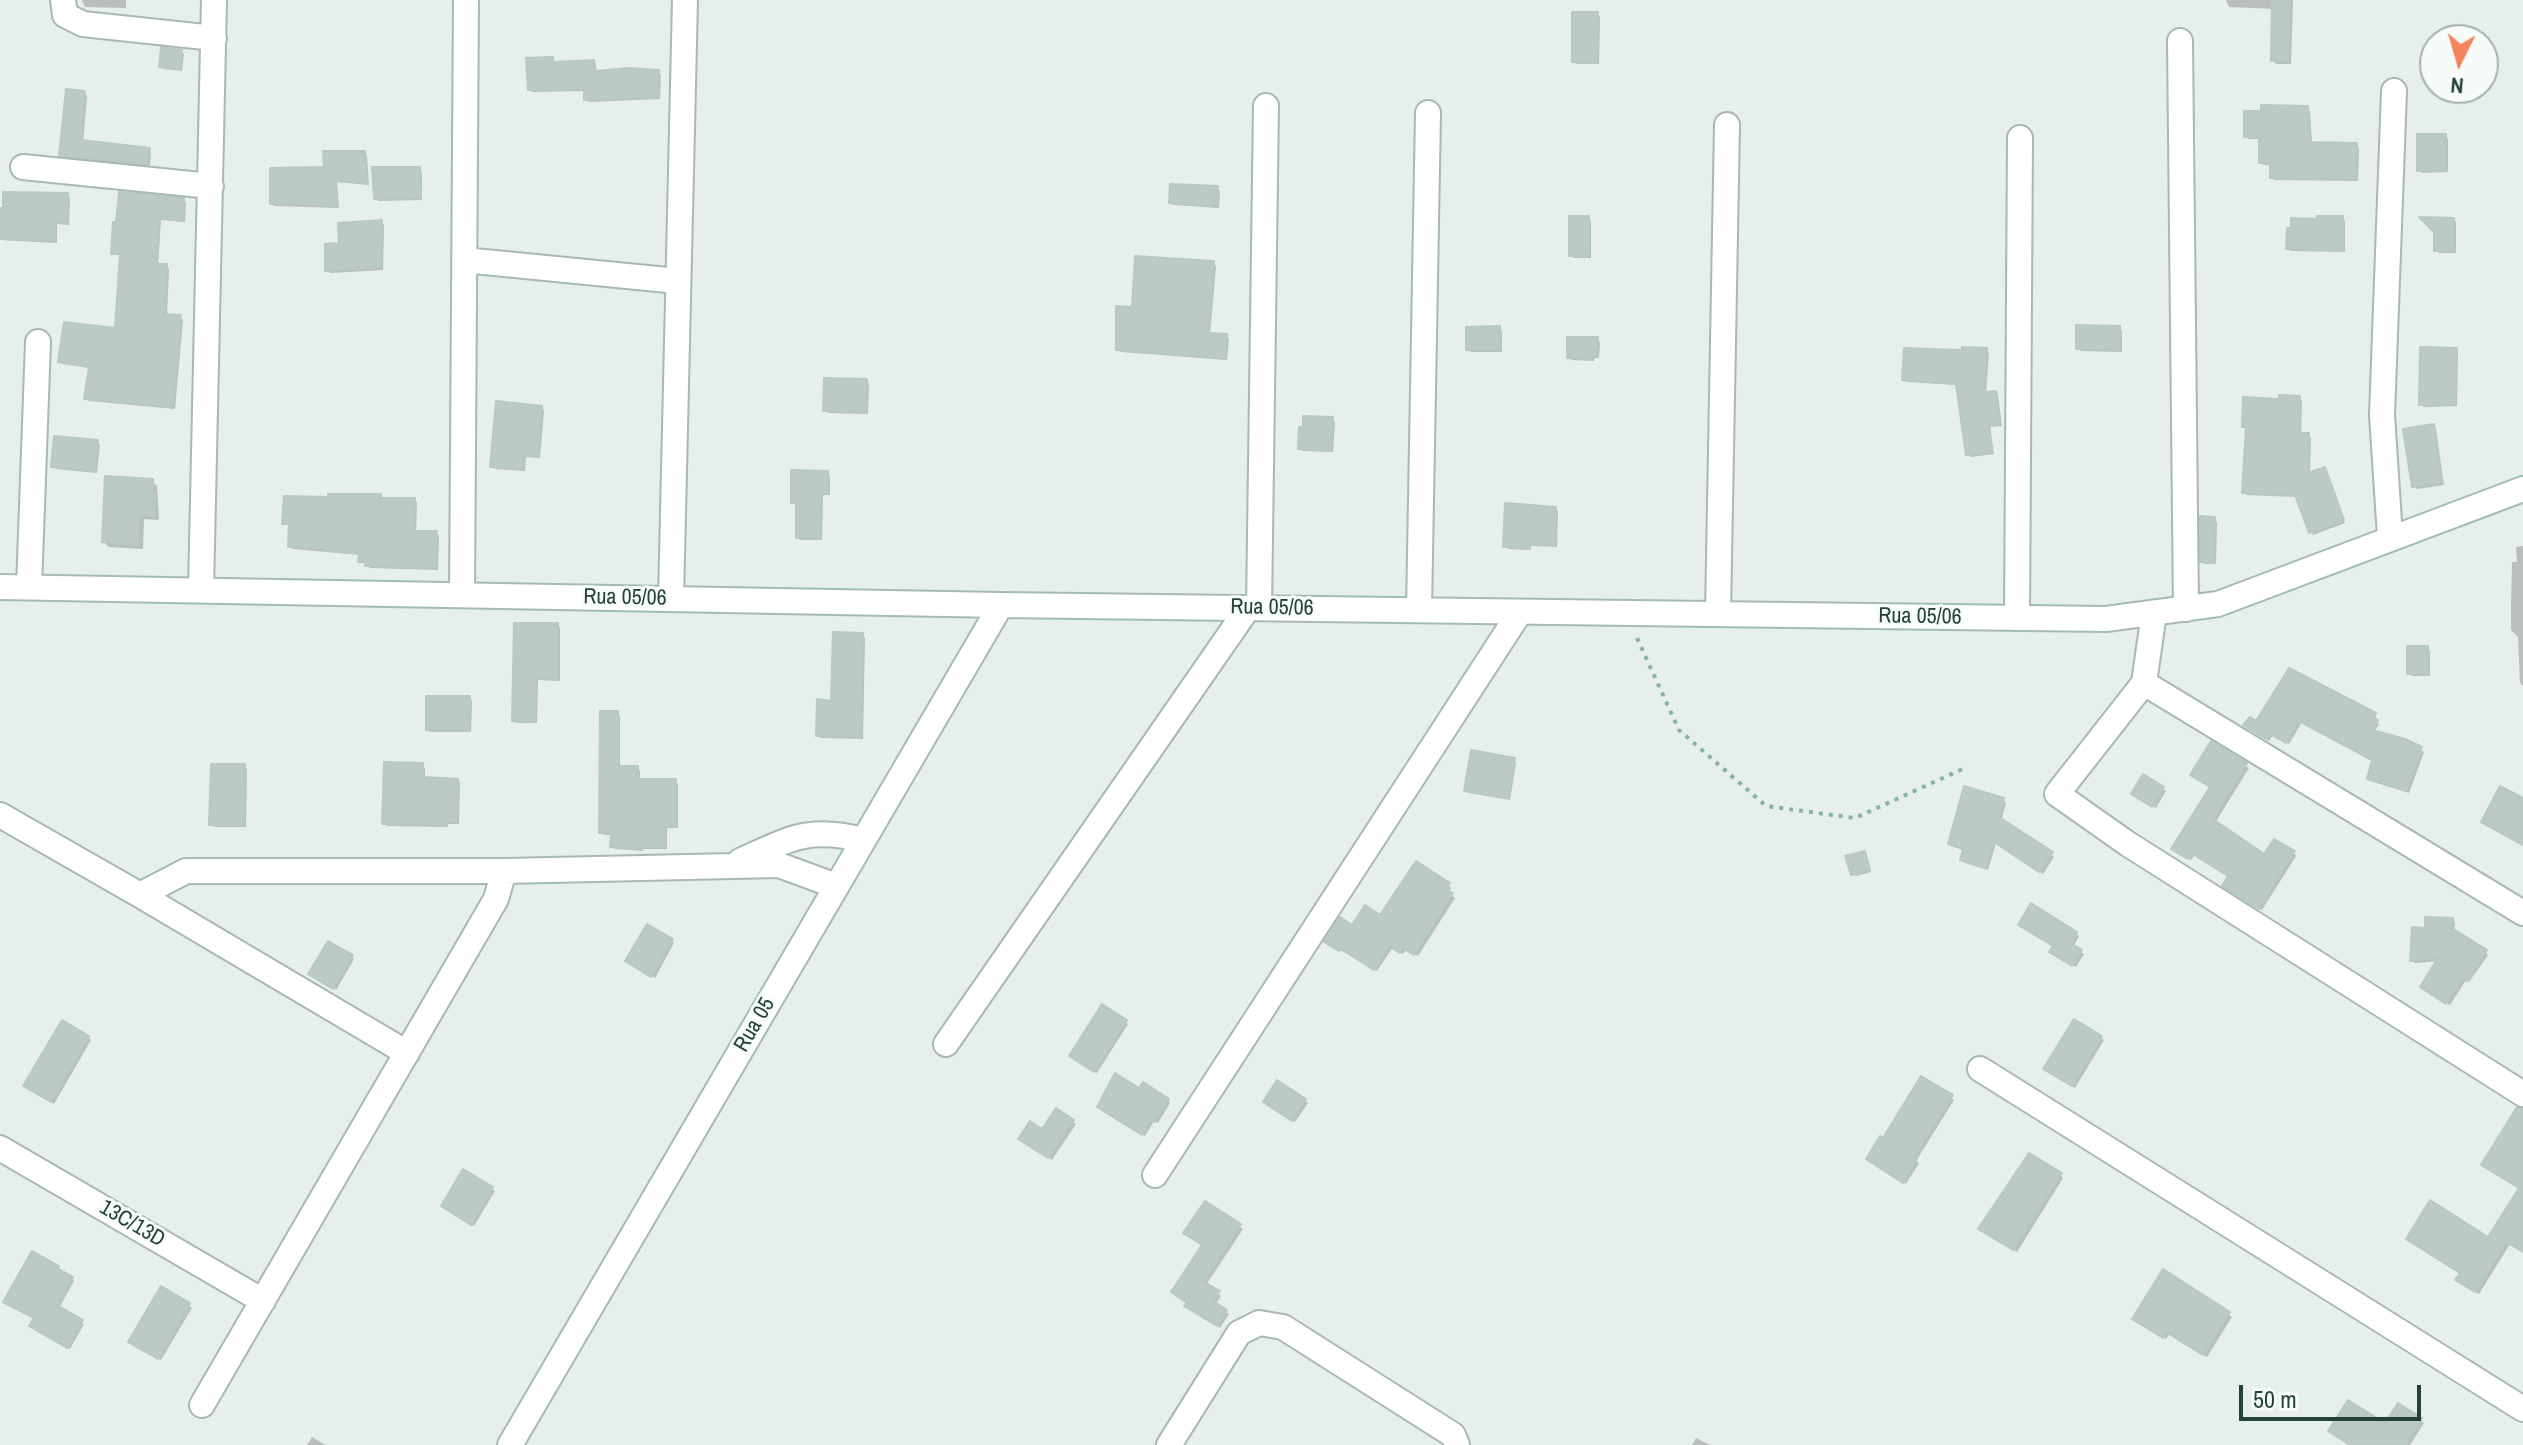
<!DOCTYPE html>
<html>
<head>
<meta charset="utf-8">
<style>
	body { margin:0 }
	#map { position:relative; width:2523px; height:1445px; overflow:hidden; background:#e6efeb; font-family:"Archivo Narrow",sans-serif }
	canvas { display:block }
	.north { position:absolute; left:2419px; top:24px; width:80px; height:80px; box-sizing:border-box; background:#f7fbf9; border:2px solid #a3b1ad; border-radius:50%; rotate:185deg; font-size:22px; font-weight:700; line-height:32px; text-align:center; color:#24423a }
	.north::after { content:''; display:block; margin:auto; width:28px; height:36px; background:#f4845f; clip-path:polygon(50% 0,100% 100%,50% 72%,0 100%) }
	.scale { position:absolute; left:2239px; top:1385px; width:182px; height:36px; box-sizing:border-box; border:4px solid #24423a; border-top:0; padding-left:10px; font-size:24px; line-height:28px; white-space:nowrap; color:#24423a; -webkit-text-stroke:6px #f7fbf9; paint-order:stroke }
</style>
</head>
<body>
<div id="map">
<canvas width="2523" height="1445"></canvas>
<div class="north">N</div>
<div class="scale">50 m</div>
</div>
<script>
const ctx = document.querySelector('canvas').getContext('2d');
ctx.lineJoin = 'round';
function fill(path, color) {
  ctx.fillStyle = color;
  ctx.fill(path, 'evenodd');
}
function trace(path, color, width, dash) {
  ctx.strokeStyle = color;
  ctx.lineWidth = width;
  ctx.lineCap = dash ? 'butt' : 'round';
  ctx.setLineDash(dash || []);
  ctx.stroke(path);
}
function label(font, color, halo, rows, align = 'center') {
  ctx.font = font + ' "Archivo Narrow",sans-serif';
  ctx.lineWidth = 6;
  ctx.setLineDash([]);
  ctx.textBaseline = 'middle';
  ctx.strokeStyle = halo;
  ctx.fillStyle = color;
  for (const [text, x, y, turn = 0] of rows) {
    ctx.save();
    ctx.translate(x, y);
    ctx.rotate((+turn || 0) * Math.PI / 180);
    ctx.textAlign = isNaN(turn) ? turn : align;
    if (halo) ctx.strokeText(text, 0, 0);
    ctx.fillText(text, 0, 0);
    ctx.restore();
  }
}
fill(new Path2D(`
	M82 0H126V8L85 7Z
	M2226 0H2293L2291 64H2276L2273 60 2274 9 2229 7Z
	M1597 14 1600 17 1599 64H1576L1574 61Z
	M181 52 184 54 182 71 164 69 161 66Z
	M552 59 555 64 593 62 597 73 658 72 661 75 660 99 589 102 586 99V91L532 92 530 89Z
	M84 93 87 96 83 143 149 150 151 152 150 166 64 158 61 155Z
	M2308 108 2310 111 2312 144 2356 145 2359 148 2358 181 2275 180 2272 178V165H2263L2261 162V139H2248L2246 136Z
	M2445 136 2448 139V172L2422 173 2419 170Z
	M364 153 367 156 369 185 337 182 339 208 275 206 272 204 327 169Z
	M419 169 422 172V200L378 201 376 198Z
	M1217 188 1220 191 1219 208 1174 205 1171 202Z
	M67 195 70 198 69 225 57 224V243L0 240V210Z
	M183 200 186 203 185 222 161 220 158 266H167L169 269 167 316 180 317 183 320 175 409 89 401 86 398 90 368 63 364 60 361 116 330 122 256 113 253 118 225Z
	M1588 218 1591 221V258H1574L1571 255Z
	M2342 218 2345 221V252L2291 251 2288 248Z
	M2453 220 2456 222V253H2439L2436 250Z
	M382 222 384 225 383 270 330 273 327 270 341 245Z
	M1213 263 1216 266 1210 335 1226 336 1229 339 1227 360 1121 352 1118 349 1134 309Z
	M1499 328 1502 331V352H1471L1468 349Z
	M2120 328 2122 331V352L2081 351 2078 348Z
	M1597 339 1600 342 1599 358H1595L1594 361 1572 360 1569 357Z
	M1986 350 1989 353 1986 394 1995 393 1998 395 2002 426 1990 427 1994 454 1971 457 1968 454 1959 385 1907 382 1904 379 1963 352Z
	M2456 350 2458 352 2457 406 2424 407 2421 404Z
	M867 381 869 384 868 414 828 413 825 411Z
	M2299 398 2302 401 2301 435H2308L2311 438 2310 474 2324 469 2327 472 2345 523 2313 535 2298 497 2247 495 2244 492 2246 429 2244 427 2281 401Z
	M541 408 544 410 540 458 526 457 525 471 495 469 492 466Z
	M1332 419 1335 422 1333 452 1303 451 1300 448Z
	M2434 426 2436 429 2444 485 2417 489 2412 483Z
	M97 442 100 445 97 473 56 469 53 466Z
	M827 473 830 476V495H823L822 540H800L798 537V505L793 502Z
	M152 481 157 486 159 520 144 519 143 549 109 547 104 542Z
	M380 496 383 500H414L417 502 416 533H436L439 536 438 570 370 568 360 561 361 555 293 549 290 546 291 526 284 523Z
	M1555 509 1558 511 1557 547 1531 546V550L1508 549 1505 546Z
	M2214 519 2217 522 2216 564H2205L2202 561Z
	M2523 546V686L2520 683 2518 637 2511 630V608L2512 562H2517L2516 547Z
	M558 625 560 628V681L538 680 537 723H517L514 720Z
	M862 635 865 638 863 739 821 738 818 735Z
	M2428 648 2430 651V676H2412L2409 673Z
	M469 698 472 701 471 732H430L428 729Z
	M617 713 620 716V768H637L640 771V781H675L678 784V828H667V849H643V851L615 849 612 846 613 835H604L601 832Z
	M2375 715 2379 724 2374 732 2424 752 2409 793 2372 781 2369 778 2374 761 2302 722 2289 744 2273 735 2269 741 2248 728 2256 724Z
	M2211 744 2249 768 2215 823 2265 857 2294 853 2296 856 2262 910 2227 888 2230 876 2195 855 2191 860 2177 851 2212 787Z
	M1514 760 1516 763 1510 800 1469 793 1466 790Z
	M422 765 425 768V779L457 780 460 783 459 824H448V827L387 826 384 823Z
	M244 766 247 769 246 827H214L211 824Z
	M2144 777 2166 791 2156 808 2137 797Z
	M2003 800 2006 803 2001 821 2054 857 2043 874 1996 843 1988 870 1965 863 1962 860 1965 850 1950 843Z
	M1864 853 1871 872 1856 876 1853 874Z
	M1448 885 1451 888 1448 892 1455 898 1418 956 1407 949 1403 954 1393 947 1377 971 1345 950 1343 952 1329 944 1352 927Z
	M2452 920 2455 922 2454 931 2488 955 2469 982 2466 980 2450 1005 2425 989 2439 961 2415 963 2412 960 2426 930Z
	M2076 934 2079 936 2073 947 2084 954 2076 967 2054 954 2055 946Z
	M672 941 674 943 655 978 631 964Z
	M352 957 354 959 336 990 314 977Z
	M1126 1022 1128 1024 1097 1073 1074 1059Z
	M2075 1022 2104 1040 2075 1088 2048 1072Z
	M88 1037 91 1040 54 1104 28 1088Z
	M1922 1078 1954 1100 1916 1161 1919 1163 1906 1184 1872 1162Z
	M1278 1083 1308 1103 1295 1122 1268 1104Z
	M1168 1100 1170 1103 1158 1123 1154 1121 1145 1136 1102 1109Z
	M1057 1111 1076 1124 1052 1160 1023 1141 1043 1132Z
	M2523 1111V1252L2510 1244 2479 1294 2461 1283 2521 1188Z
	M2060 1175 2063 1178 2017 1252 1984 1231Z
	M492 1189 495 1191 474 1226 446 1209Z
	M1206 1204 1243 1229 1206 1285 1221 1296 1215 1305 1229 1314 1220 1328 1190 1308 1204 1246Z
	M58 1267 74 1281 59 1308 84 1324 70 1349 34 1328 36 1319 8 1304Z
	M2164 1272 2232 1317 2207 1357 2170 1333 2166 1339 2137 1322Z
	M162 1289 192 1308 161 1360 133 1344Z
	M2398 1406 2424 1423 2410 1445H2353L2386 1426Z
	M312 1437 326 1445H307Z
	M1696 1438 1710 1445H1692Z`), '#0003');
const building = new Path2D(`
	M2272 0H2290L2288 61H2271Z
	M1572 12H1598L1597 63 1572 62Z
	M161 47 182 50 180 69 159 67Z
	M553 57V62L594 60 596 71 628 68 659 70 658 97 584 100V89L528 90 526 58Z
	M66 89 85 91 81 140 150 148 147 164 59 156Z
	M2261 105 2308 106 2310 142 2357 143 2356 179 2270 178V163H2259V137H2244V111H2261Z
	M2417 134H2446V170L2417 171Z
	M323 151H365L367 183 335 181 338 206 308 204H270V168L324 167Z
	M372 167H420L421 198 374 199Z
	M1170 184 1218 186 1217 206 1169 203Z
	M3 192 68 193 67 223 55 222V241L0 239V208H3Z
	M119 192 184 198 183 221 159 218 156 264H167L165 314 181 315 173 407 84 399 89 367 58 362 64 322 115 328 120 254H111L113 222H116Z
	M1569 216H1589V256H1569Z
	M2317 216H2343V250L2286 249 2287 228H2291V218L2317 219Z
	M2419 217 2454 218V251H2434V232Z
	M382 220 381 267 325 271V244L339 243 338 223Z
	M1135 256 1214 261 1208 333 1227 334 1225 358 1116 350V306L1132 307Z
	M2076 325 2120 326V350L2076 349Z
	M1500 326V350H1466V327Z
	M1567 337H1598L1597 356H1593L1592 359 1567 358Z
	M1962 347 1987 348 1984 392 1996 391 2000 424 1989 425 1992 452 1966 455 1956 384 1902 380 1904 348 1962 350Z
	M2420 347 2457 348 2455 404 2419 405Z
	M824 378 867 379 866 412 823 411Z
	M2279 395 2300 396 2299 433H2309L2308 473 2325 467 2344 520 2309 533 2295 495 2242 493 2246 427H2242L2243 397 2279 399Z
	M496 401 542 406 538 457 524 455 523 469 490 467Z
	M1303 416 1333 417 1331 451 1298 449 1299 427H1303Z
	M2434 424 2442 482 2412 487 2403 429Z
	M54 436 98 440 95 471 51 467Z
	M791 470 828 471V493H821L820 538H796V503H791Z
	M105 476 153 479 152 495H155L154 516 139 515 138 545 102 542Z
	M328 494H381V498H415L414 531H437L436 568 365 566V562H358L359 554 323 550V548L288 547 289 524H282L284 496 328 497Z
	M1505 503 1556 507 1555 545H1529V548L1503 547Z
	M2200 516 2215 517 2214 563 2200 562Z
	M514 623H558V679L536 678 535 722 512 721Z
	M833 632 863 633 861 737 816 736 817 699 831 701Z
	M2407 646H2428V674H2407Z
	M2289 668 2376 713 2373 717 2378 720 2372 730 2405 739 2422 747 2406 791 2367 779 2372 760 2299 721 2286 743 2270 734 2266 739 2243 725 2250 717 2256 721Z
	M426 696H470L469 730H426Z
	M600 711H618V766H638V779H676V826H665V847H641V849L610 847 611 833H599Z
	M2211 741 2247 763 2213 819 2264 854 2274 839 2295 851 2259 909 2222 886 2228 876 2191 853 2188 859 2171 849 2210 787 2190 775Z
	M1471 750 1515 758 1508 798 1464 791Z
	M384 762 423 763V777L458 779 457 822H446L445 825 382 824Z
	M211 764H245L244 825H209Z
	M2143 774 2164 787 2152 807 2131 794Z
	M1964 786 2004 798 1999 817 2053 852 2039 872 1994 842 1985 868 1960 860 1963 849 1948 844Z
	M2500 786 2523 798V845L2481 822Z
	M1865 851 1870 870 1851 875 1845 856Z
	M1416 861 1450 883 1446 889 1453 893 1414 955 1403 948 1400 953 1389 946 1374 970 1341 949 1339 951 1324 942 1340 917 1352 925 1365 905 1380 915Z
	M2031 903 2077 932 2071 943 2082 950 2072 966 2049 952 2053 946 2018 925Z
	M2425 917 2453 918 2452 928 2487 950 2471 976 2466 981 2462 979 2446 1004 2420 987 2438 958 2410 961 2412 927 2425 928Z
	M647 924 673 939 651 977 625 961Z
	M328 941 353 955 333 989 308 974Z
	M1102 1004 1127 1020 1094 1072 1069 1056Z
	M2074 1019 2102 1036 2072 1086 2043 1069Z
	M62 1020 89 1036 51 1102 23 1086Z
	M1115 1073 1139 1088 1143 1082 1169 1099 1154 1122 1151 1120 1142 1135 1097 1107Z
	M1921 1076 1953 1095 1914 1157 1917 1159 1903 1183 1866 1159 1880 1136 1883 1138Z
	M1277 1080 1306 1099 1292 1121 1263 1102Z
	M2517 1107 2523 1109V1252L2506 1242 2475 1292 2455 1280 2460 1273 2406 1239 2430 1200 2488 1237 2519 1188 2481 1165Z
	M1056 1108 1074 1120 1048 1158 1018 1139 1030 1121 1042 1129Z
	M2029 1153 2062 1173 2013 1250 1978 1229Z
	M463 1169 493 1187 471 1225 441 1206Z
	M1205 1201 1241 1224 1204 1282 1220 1291 1213 1301 1227 1310 1217 1326 1184 1306 1187 1303 1171 1292 1202 1245 1183 1233Z
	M32 1251 59 1266 57 1268 73 1277 57 1305 83 1320 67 1348 29 1326 34 1318 3 1302Z
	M2163 1269 2230 1312 2203 1355 2166 1332 2163 1338 2132 1319Z
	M161 1286 190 1303 158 1359 128 1342Z
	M2348 1400 2385 1423 2398 1403 2422 1418 2406 1445H2350L2328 1431Z`);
fill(building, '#bbcac4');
trace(building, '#b8c9c2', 2);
const street = new Path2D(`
	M63 0 65 15 83 24 214 38
	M2180 41 2186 609
	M23 167 211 186
	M464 260 678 281
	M2390 537 2382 415 2394 91
	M29 587 38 342
	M201 590 214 0
	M462 595 466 0
	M671 599 685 0
	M1259 608 1266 106
	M1419 610 1428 113
	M2154 613 2144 683 2057 794 2128 844 2523 1094
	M1718 614 1727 125
	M2017 618 2020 138
	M2144 683 2523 913
	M0 815 140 895 407 1053
	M740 861C789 839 808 826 863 840
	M140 895 186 871H504L779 865 836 886
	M946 1044 1248 608
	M1980 1069 2523 1409
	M0 1148 263 1301
	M1155 1175 1520 612
	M202 1405 496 899 504 871
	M1169 1445 1239 1333 1259 1323 1283 1327 1453 1435 1457 1445`);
const secondary = new Path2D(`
	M0 587 1001 605 2106 619 2218 604 2523 489
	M510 1445 1001 605`);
trace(street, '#a8b8b2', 28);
trace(secondary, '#a4bbb3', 28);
trace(new Path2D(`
	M1637 638 1679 730 1766 806 1855 818 1967 767`), '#86b3a5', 4, [4, 6]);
trace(street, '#fff', 24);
trace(secondary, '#fff', 24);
label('22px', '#24423a', '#f7fbf9', [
	["Rua 05/06",625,598,1],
	["Rua 05/06",1272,608,1],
	["Rua 05/06",1920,617,1],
	["Rua 05",755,1025,-60],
	["13C/13D",132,1224,30]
]);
</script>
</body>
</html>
